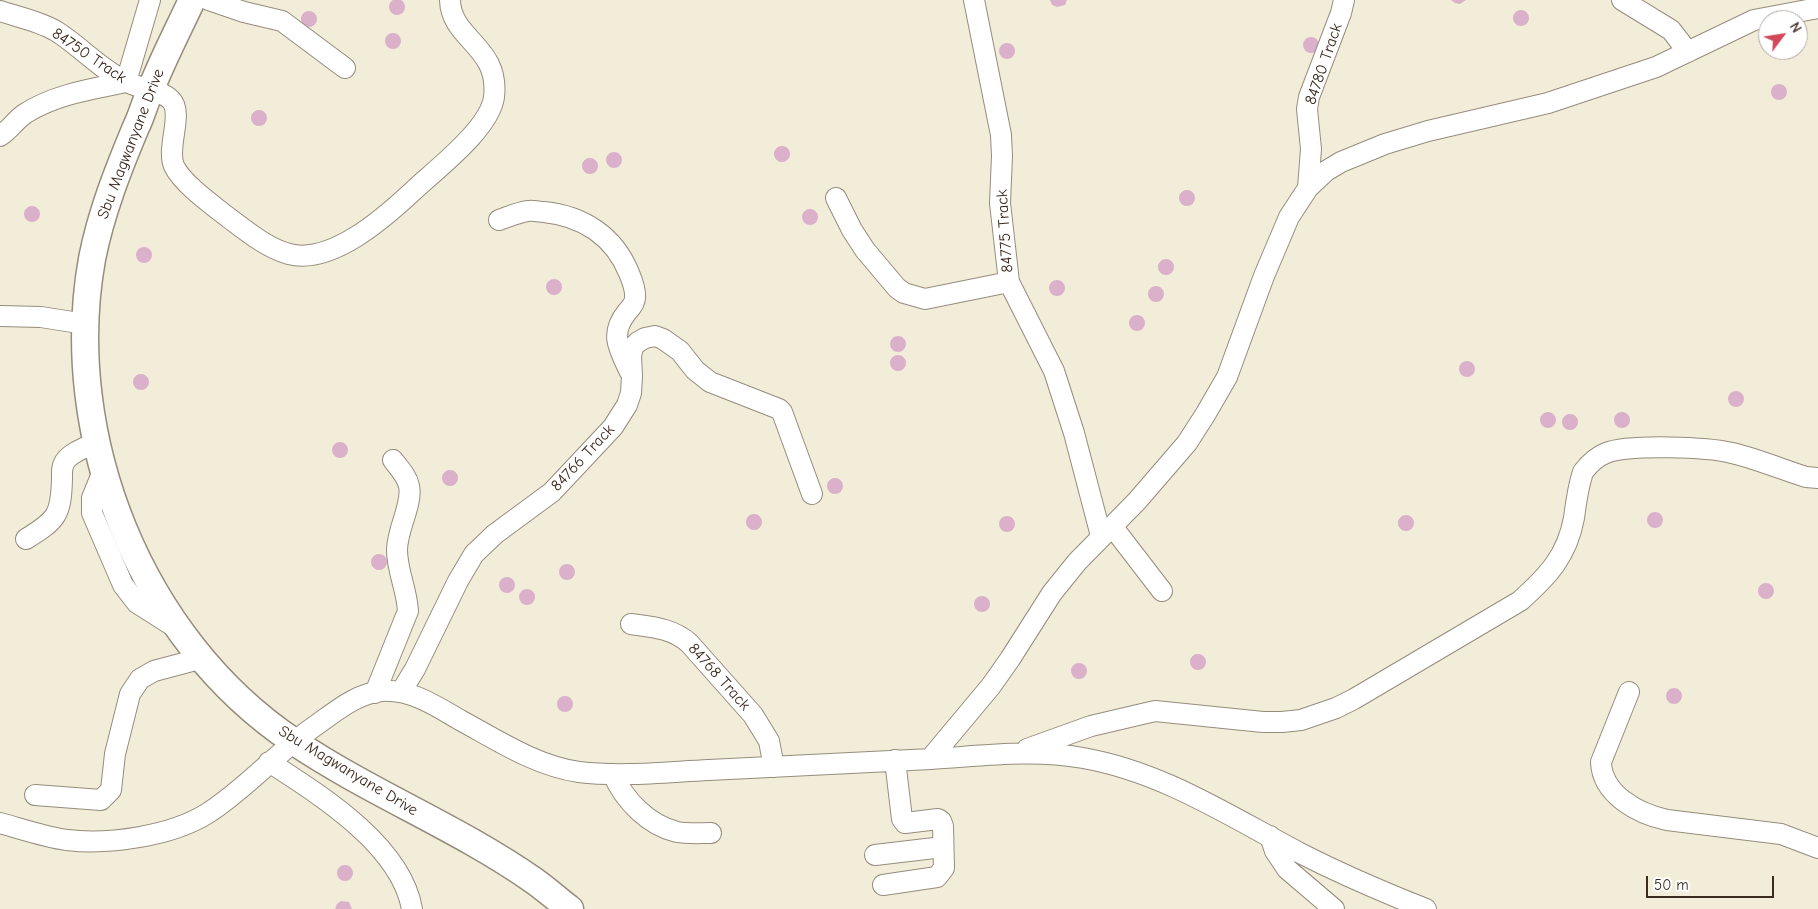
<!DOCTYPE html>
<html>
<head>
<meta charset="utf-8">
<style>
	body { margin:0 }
	#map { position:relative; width:1818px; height:909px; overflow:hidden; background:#f2edd9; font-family:"Comic Neue",sans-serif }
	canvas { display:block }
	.north { position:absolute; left:1758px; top:10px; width:50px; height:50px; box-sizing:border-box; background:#fff; border:1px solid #b1aaa5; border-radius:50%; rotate:59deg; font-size:14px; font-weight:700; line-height:20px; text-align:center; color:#3b2a1e }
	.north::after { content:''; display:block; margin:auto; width:18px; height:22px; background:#d1495b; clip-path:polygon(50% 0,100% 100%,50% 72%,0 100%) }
	.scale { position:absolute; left:1646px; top:876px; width:128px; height:22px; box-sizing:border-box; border:2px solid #3b2a1e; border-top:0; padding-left:6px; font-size:15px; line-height:18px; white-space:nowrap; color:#3b2a1e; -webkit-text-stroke:4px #fff; paint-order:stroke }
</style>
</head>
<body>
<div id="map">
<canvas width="1818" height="909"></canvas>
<div class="north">N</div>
<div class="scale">50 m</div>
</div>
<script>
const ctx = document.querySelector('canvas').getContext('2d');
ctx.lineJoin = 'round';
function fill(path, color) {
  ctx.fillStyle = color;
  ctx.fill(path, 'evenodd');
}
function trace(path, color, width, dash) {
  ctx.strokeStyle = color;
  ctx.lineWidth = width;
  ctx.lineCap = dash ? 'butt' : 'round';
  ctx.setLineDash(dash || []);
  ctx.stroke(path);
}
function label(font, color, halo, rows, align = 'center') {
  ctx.font = font + ' "Comic Neue",sans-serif';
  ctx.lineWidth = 4;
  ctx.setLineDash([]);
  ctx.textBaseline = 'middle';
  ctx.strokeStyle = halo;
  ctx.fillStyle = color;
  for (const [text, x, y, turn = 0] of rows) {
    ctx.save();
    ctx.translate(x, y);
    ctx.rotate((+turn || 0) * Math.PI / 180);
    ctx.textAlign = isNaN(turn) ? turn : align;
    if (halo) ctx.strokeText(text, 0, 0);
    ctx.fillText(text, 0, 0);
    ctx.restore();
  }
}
fill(new Path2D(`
	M389 7a8 8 0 1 1 16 0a8 8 0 1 1-16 0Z
	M1050 0H1067L1065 5 1057 7 1052 5Z
	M1451 0H1466L1460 4 1455 3Z
	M1513 18a8 8 0 1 1 16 0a8 8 0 1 1-16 0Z
	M301 19a8 8 0 1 1 16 0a8 8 0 1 1-16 0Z
	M385 41a8 8 0 1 1 16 0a8 8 0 1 1-16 0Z
	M1303 45a8 8 0 1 1 16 0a8 8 0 1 1-16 0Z
	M999 51a8 8 0 1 1 16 0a8 8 0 1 1-16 0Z
	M1771 92a8 8 0 1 1 16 0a8 8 0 1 1-16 0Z
	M251 118a8 8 0 1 1 16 0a8 8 0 1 1-16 0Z
	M774 154a8 8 0 1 1 16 0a8 8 0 1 1-16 0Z
	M606 160a8 8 0 1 1 16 0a8 8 0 1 1-16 0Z
	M582 166a8 8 0 1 1 16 0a8 8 0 1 1-16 0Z
	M1179 198a8 8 0 1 1 16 0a8 8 0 1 1-16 0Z
	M24 214a8 8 0 1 1 16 0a8 8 0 1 1-16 0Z
	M802 217a8 8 0 1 1 16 0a8 8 0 1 1-16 0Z
	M136 255a8 8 0 1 1 16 0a8 8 0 1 1-16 0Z
	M1158 267a8 8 0 1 1 16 0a8 8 0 1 1-16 0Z
	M546 287a8 8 0 1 1 16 0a8 8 0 1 1-16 0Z
	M1049 288a8 8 0 1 1 16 0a8 8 0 1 1-16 0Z
	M1148 294a8 8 0 1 1 16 0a8 8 0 1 1-16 0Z
	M1129 323a8 8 0 1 1 16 0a8 8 0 1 1-16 0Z
	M890 344a8 8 0 1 1 16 0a8 8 0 1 1-16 0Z
	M890 363a8 8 0 1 1 16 0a8 8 0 1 1-16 0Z
	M1459 369a8 8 0 1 1 16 0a8 8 0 1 1-16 0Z
	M133 382a8 8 0 1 1 16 0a8 8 0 1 1-16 0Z
	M1728 399a8 8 0 1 1 16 0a8 8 0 1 1-16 0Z
	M1614 420a8 8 0 1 1 16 0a8 8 0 1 1-16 0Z
	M1540 420a8 8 0 1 1 16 0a8 8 0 1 1-16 0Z
	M1562 422a8 8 0 1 1 16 0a8 8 0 1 1-16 0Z
	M332 450a8 8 0 1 1 16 0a8 8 0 1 1-16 0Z
	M442 478a8 8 0 1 1 16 0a8 8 0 1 1-16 0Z
	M827 486a8 8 0 1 1 16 0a8 8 0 1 1-16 0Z
	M1647 520a8 8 0 1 1 16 0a8 8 0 1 1-16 0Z
	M746 522a8 8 0 1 1 16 0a8 8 0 1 1-16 0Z
	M1398 523a8 8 0 1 1 16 0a8 8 0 1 1-16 0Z
	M999 524a8 8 0 1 1 16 0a8 8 0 1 1-16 0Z
	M371 562a8 8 0 1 1 16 0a8 8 0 1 1-16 0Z
	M559 572a8 8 0 1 1 16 0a8 8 0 1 1-16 0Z
	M499 585a8 8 0 1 1 16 0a8 8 0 1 1-16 0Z
	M1758 591a8 8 0 1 1 16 0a8 8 0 1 1-16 0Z
	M519 597a8 8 0 1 1 16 0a8 8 0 1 1-16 0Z
	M974 604a8 8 0 1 1 16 0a8 8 0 1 1-16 0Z
	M1190 662a8 8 0 1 1 16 0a8 8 0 1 1-16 0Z
	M1071 671a8 8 0 1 1 16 0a8 8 0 1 1-16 0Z
	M1666 696a8 8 0 1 1 16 0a8 8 0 1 1-16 0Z
	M557 704a8 8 0 1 1 16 0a8 8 0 1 1-16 0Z
	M337 873a8 8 0 1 1 16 0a8 8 0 1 1-16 0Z
	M341 901 349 902 352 909H335L337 904Z`), '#dab0cb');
const minor = new Path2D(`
	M209 0 244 12 282 21 345 68
	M974 0 1001 135 1002 156 1000 203 1009 282 1054 371 1074 433 1101 536
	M1622 0 1671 30 1688 52
	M0 11C18 17 39 21 56 31 80 46 101 70 127 82 140 89 160 89 171 100 184 113 166 148 174 166 182 183 210 203 225 215 244 229 266 248 289 254 331 265 384 218 412 192 435 170 490 129 494 97 500 46 451 40 450 0
	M0 136C10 130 16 119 26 113 56 94 93 89 126 82L150 0
	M1308 188 1311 149 1307 109 1309 97 1341 13 1344 0
	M836 198 852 230 865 250 897 288 904 293 925 299 1009 282
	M499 220C508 217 519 212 528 211 533 210 539 212 544 212 583 216 614 236 629 273 632 280 635 288 635 295 636 302 632 307 627 312 609 334 619 349 630 372
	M0 316 41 317 85 324
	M103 471 92 498V513L123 585 137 603 178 629
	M1112 526 1162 591
	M26 539C57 520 61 515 62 479 62 473 61 466 66 460 72 452 87 447 96 442
	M631 624C652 627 672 628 689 643L753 715 769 741 774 767
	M401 692 415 669 458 581 474 554 495 534 552 492 613 427 627 405 631 393 632 376 631 356 633 347 638 342 645 338 655 336 663 339 680 351 695 370 710 382 779 409 782 412 812 494
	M1629 692 1601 762C1602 795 1639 814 1667 820L1781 834 1818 848
	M375 693 408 611C407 590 397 571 397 550 397 529 413 504 409 486 407 476 399 468 393 460
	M1027 749 1091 726 1155 711 1263 722H1282L1301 720 1336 708 1354 699 1520 601C1548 576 1567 556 1574 518 1576 502 1578 487 1583 472 1589 464 1596 457 1606 453 1629 444 1708 447 1732 453 1757 459 1781 469 1806 477L1818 478
	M930 759 991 686 1010 659 1052 593 1077 562 1137 501 1187 443 1205 415 1227 377 1264 276 1289 217 1308 188 1326 171 1341 162 1385 144 1428 131 1548 103 1656 67 1754 20 1818 8
	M269 762C320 795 401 845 412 909
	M613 774C624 800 648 825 677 832 688 834 700 833 711 833
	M35 795 101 800 111 790 115 754 130 694 140 679 154 671 203 658
	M0 823C22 829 45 837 67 840 109 845 172 836 208 813 247 788 277 752 315 726 335 712 357 693 382 691 411 689 436 706 460 720 497 740 536 766 579 772 621 777 666 772 709 770 783 766 857 763 931 759 982 756 1032 749 1083 758 1163 772 1229 816 1300 853 1341 874 1383 892 1426 909
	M1270 836 1275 851 1287 869 1334 909
	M875 855 943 847
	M883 885 937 877 944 868 943 826 941 821 938 819 905 823 902 819 895 760`);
const major = new Path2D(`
	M192 0C178 30 163 59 151 89 145 102 142 115 136 127 118 170 101 213 92 259 60 437 141 639 293 741 370 793 457 827 533 880 546 889 558 900 570 909`);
trace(minor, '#968c7c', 22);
trace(major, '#968c7c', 29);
trace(minor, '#fff', 20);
trace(major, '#fff', 26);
label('16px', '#3b2a1e', '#fff', [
	["84750 Track",89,56,34],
	["84780 Track",1324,64,-71],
	["Sbu Magwanyane Drive",131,144,-69],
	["84775 Track",1005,231,-94],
	["84766 Track",583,458,-47],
	["84768 Track",719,677,48],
	["Sbu Magwanyane Drive",348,771,31]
]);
</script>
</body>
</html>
